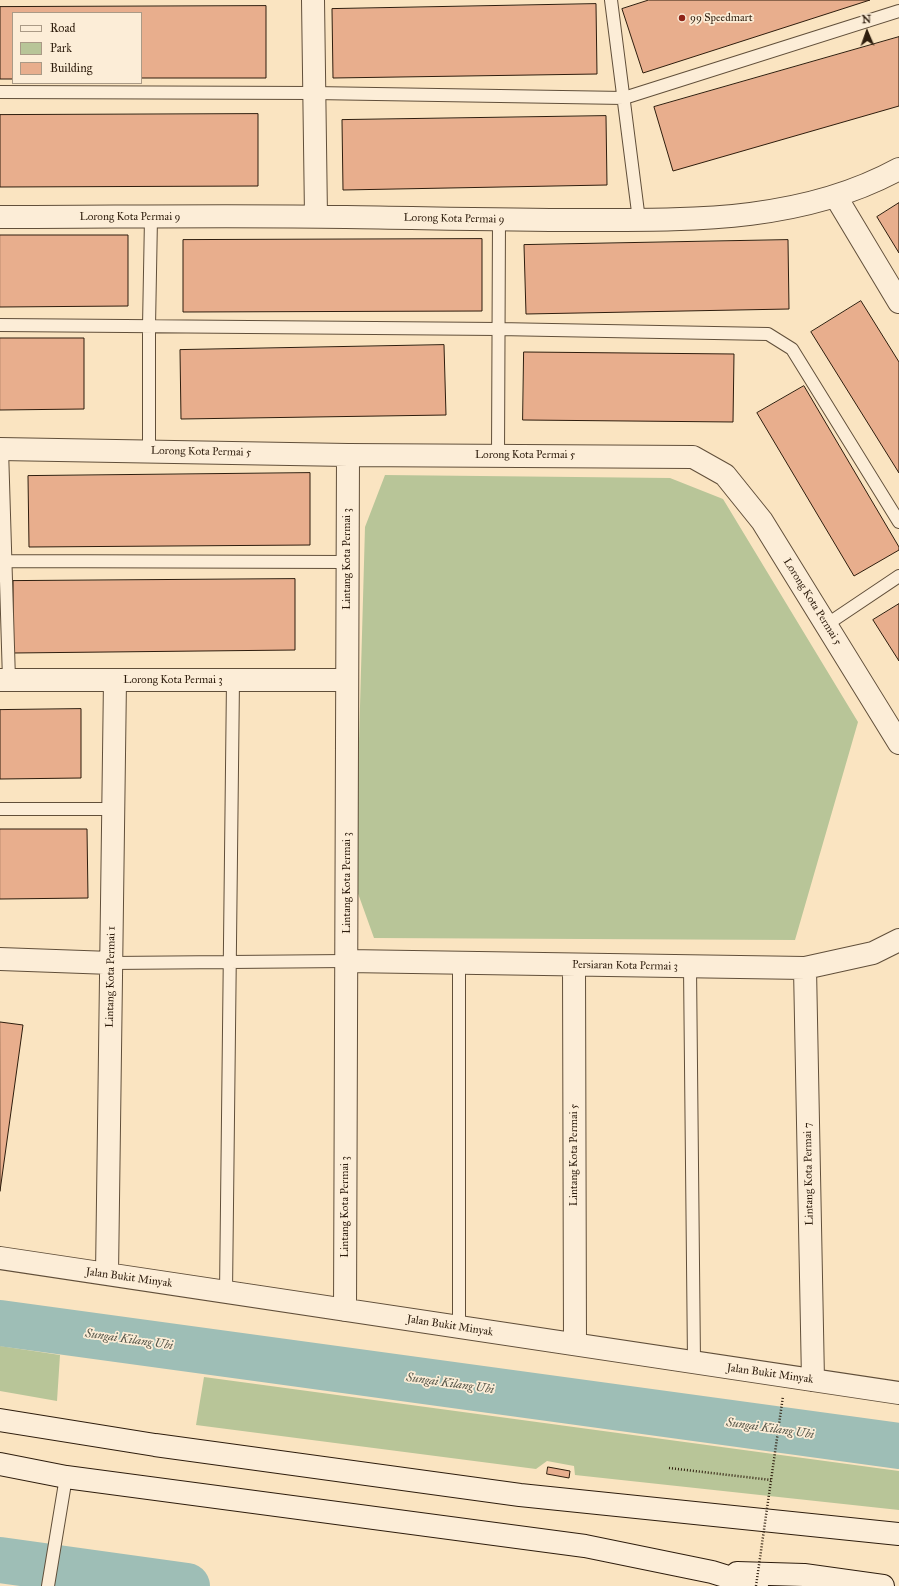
<!DOCTYPE html>
<html>
<head>
<meta charset="utf-8">
<style>
	body { margin:0 }
	#map { position:relative; width:899px; height:1586px; overflow:hidden; background:#fae4c1; font-family:"IM FELL Great Primer",serif }
	canvas { display:block }
	.legend { position:absolute; left:12px; top:12px; width:130px; height:72px; box-sizing:border-box; background:#fcedd7; border:1px solid #aa9a86; margin:0; padding:5px 7px; list-style:none; font-size:12px; color:#2e1d0d }
	.legend li { display:flex; align-items:center; gap:8px; height:20px }
	.legend b { width:20px; border:1px solid #aa9a86 }
	.north { position:absolute; left:847px; top:12px; width:40px; height:40px; -webkit-text-stroke:3px #fcedd7; paint-order:stroke; rotate:358deg; font-size:11px; font-weight:700; line-height:16px; text-align:center; color:#2e1d0d }
	.north::after { content:''; display:block; margin:auto; width:14px; height:18px; background:#2e1d0d; clip-path:polygon(50% 0,100% 100%,50% 72%,0 100%) }
</style>
</head>
<body>
<div id="map">
<canvas width="899" height="1586"></canvas>
<ul class="legend">
<li><b style="height:5px;background:#fcedd7"></b>Road</li>
<li><b style="height:11px;background:#b8c598"></b>Park</li>
<li><b style="height:11px;background:#e8ae8d"></b>Building</li>
</ul>
<div class="north">N</div>
</div>
<script>
const ctx = document.querySelector('canvas').getContext('2d');
ctx.lineJoin = 'round';
function fill(path, color) {
  ctx.fillStyle = color;
  ctx.fill(path, 'evenodd');
}
function trace(path, color, width, dash) {
  ctx.strokeStyle = color;
  ctx.lineWidth = width;
  ctx.lineCap = dash ? 'butt' : 'round';
  ctx.setLineDash(dash || []);
  ctx.stroke(path);
}
function label(font, color, halo, rows, align = 'center') {
  ctx.font = font + ' "IM FELL Great Primer",serif';
  ctx.lineWidth = 3.5;
  ctx.setLineDash([]);
  ctx.textBaseline = 'middle';
  ctx.strokeStyle = halo;
  ctx.fillStyle = color;
  for (const [text, x, y, turn = 0] of rows) {
    ctx.save();
    ctx.translate(x, y);
    ctx.rotate((+turn || 0) * Math.PI / 180);
    ctx.textAlign = isNaN(turn) ? turn : align;
    if (halo) ctx.strokeText(text, 0, 0);
    ctx.fillText(text, 0, 0);
    ctx.restore();
  }
}
fill(new Path2D(`
	M385 475 670 478 723 499 858 722 795 940 374 938 355 885 365 527Z
	M0 1346 60 1355 57 1401 0 1391Z
	M204 1377 899 1471V1510L575 1475 574 1466 547 1461 536 1469 196 1425Z`), '#b8c598');
trace(new Path2D(`
	M0 1323 899 1446
	M0 1560 187 1586`), '#9ebeb6', 46);
const building = new Path2D(`
	M649 0H870L643 73 622 9Z
	M596 4 597 74 333 78 332 9Z
	M266 6V78H141V13H13V79H0V7Z
	M899 37V106L673 171 654 107Z
	M258 114V186L0 187V115Z
	M606 116 607 185 343 190 342 120Z
	M899 203V253L877 217Z
	M0 235H128V306L0 307Z
	M482 239V311L183 312V240Z
	M788 240 789 309 526 314 524 245Z
	M861 301 899 362V473L811 332Z
	M0 338H84V409L0 410Z
	M444 345 446 415 181 419 180 350Z
	M524 352 734 354 733 422 523 420Z
	M804 386 899 547V550L854 576 757 413Z
	M310 473V545L29 547 28 476Z
	M295 579V650L13 653V581Z
	M899 604V661L873 620Z
	M81 709V778L0 779V710Z
	M0 829H87L88 898 0 899Z
	M0 1022 23 1025 0 1191Z
	M548 1467 570 1471 569 1478 547 1474Z`);
fill(building, '#e8ae8d');
trace(building, '#2e1d0d', 1);
const lane = new Path2D(`
	M611 0 639 220
	M0 92 314 93 624 98 899 11
	M0 325 498 329 768 334 792 349 899 522
	M2 449 9 680
	M149 451V326L151 218
	M498 455 499 220
	M0 561 347 562
	M826 625 899 576
	M0 809H113
	M111 963 347 961
	M459 963V1327
	M690 967 694 1362
	M226 1292 233 680
	M48 1586 66 1477`);
const street = new Path2D(`
	M313 0 316 216
	M836 197 899 302
	M0 217C115 217 231 215 346 217 424 218 501 220 579 220 688 220 800 223 899 169
	M0 449 348 455 693 457 725 475 762 521 899 743
	M0 680H347
	M0 959 111 963
	M347 961 805 968 873 953 899 940
	M574 965 575 1344
	M805 968 813 1380
	M0 1258 899 1393
	M107 1274 115 680
	M345 1310 348 455`);
const secondary = new Path2D(`
	M0 1420 155 1445 520 1495 899 1534
	M0 1464 66 1477 585 1546 712 1572 757 1586
	M737 1573 804 1575 883 1586`);
trace(lane, '#614f3a', 14);
trace(street, '#614f3a', 24);
trace(secondary, '#2e1d0d', 24);
trace(new Path2D(`
	M669 1468 771 1480`), '#2e1d0d', 2.5, [1, 2]);
trace(lane, '#fcedd7', 12);
trace(street, '#fcedd7', 22);
trace(secondary, '#fcedd7', 22);
trace(new Path2D(`
	M756 1586 783 1396`), '#2e1d0d', 2.5, [1, 2]);
for (const [x, y, r, color] of [
	[682,18,4,"#8f2418"]
]) {
  const dot = new Path2D();
  dot.arc(x, y, r, 0, 2 * Math.PI);
  ctx.fillStyle = color;
  ctx.fill(dot);
  trace(dot, '#fcedd7', 1.5);
}
label('11px', '#2e1d0d', '#fcedd7', [
	["99 Speedmart",690,18]
], 'left');
label('11px', '#2e1d0d', '#fcedd7', [
	["Lorong Kota Permai 9",130,217],
	["Lorong Kota Permai 9",454,219,1],
	["Lorong Kota Permai 5",201,452,1],
	["Lorong Kota Permai 5",525,455],
	["Lintang Kota Permai 3",347,559,-90],
	["Lorong Kota Permai 5",812,602,58],
	["Lorong Kota Permai 3",173,680],
	["Lintang Kota Permai 3",347,883,-90],
	["Persiaran Kota Permai 3",625,966,1],
	["Lintang Kota Permai 1",111,977,-89],
	["Lintang Kota Permai 5",574,1155,-90],
	["Lintang Kota Permai 7",809,1174,-91],
	["Lintang Kota Permai 3",345,1207,-90],
	["Jalan Bukit Minyak",129,1278,8],
	["Jalan Bukit Minyak",450,1326,9],
	["Jalan Bukit Minyak",770,1374,8]
]);
label('italic 12px', '#555548', '#fcedd7', [
	["Sungai Kilang Ubi",129,1340,8],
	["Sungai Kilang Ubi",450,1384,8],
	["Sungai Kilang Ubi",770,1429,8]
]);
</script>
</body>
</html>
